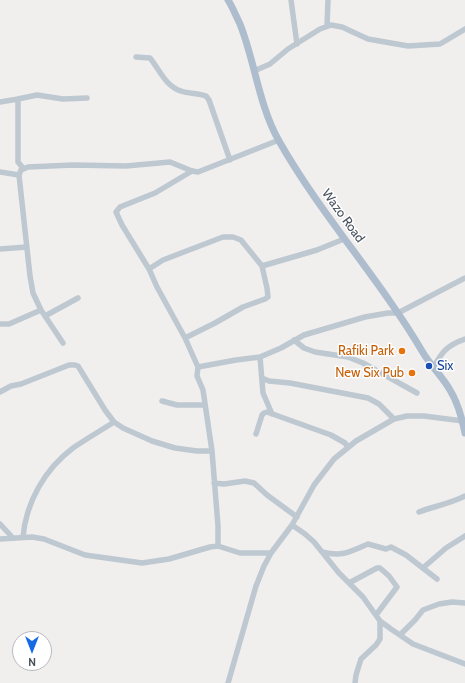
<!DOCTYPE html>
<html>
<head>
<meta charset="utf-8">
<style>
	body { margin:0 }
	#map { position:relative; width:465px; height:683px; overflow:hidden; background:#f1eeee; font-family:Cabin,sans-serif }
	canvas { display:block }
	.north { position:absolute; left:12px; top:631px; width:40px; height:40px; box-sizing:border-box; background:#fff; border:1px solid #b5b9be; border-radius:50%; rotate:180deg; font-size:11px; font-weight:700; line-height:16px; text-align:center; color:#46515c }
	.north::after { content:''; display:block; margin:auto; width:14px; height:18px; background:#1469e5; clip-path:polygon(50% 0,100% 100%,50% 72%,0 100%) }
</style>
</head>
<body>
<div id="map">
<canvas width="465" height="683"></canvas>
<div class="north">N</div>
</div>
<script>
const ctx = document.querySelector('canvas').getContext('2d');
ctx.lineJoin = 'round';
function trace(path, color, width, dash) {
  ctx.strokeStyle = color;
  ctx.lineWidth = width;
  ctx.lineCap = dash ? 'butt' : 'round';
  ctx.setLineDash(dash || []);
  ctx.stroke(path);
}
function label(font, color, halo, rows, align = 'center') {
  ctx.font = font + ' Cabin,sans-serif';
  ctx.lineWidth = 3;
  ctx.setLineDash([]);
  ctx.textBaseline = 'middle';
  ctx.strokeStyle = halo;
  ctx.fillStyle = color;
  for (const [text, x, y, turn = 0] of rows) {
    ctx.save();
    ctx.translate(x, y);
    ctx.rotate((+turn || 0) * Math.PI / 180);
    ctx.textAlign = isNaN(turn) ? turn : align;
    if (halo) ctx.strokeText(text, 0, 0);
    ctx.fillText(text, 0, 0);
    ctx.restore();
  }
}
trace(new Path2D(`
	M291 0 297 44
	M327 26 328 0
	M136 57 150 58C159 69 166 87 181 91 189 94 198 93 206 96L209 100 230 160
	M254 71 270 64 288 49 320 29 331 25 342 27 368 39 408 46 440 44 465 29
	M0 102 18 99
	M23 168 18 162V99L37 95 63 99 87 98
	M192 171 155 193 120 207 116 212 122 225 149 269 157 287 185 338 198 367 197 376 203 390 212 451 218 526V546
	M0 172 19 175
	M0 249 27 247
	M262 266 317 250 344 239
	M149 269 163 260 223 237H233L241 240 262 266 267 288 268 297 265 299 243 307 215 323 185 338
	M45 316 78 298
	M0 324H9L41 310
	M294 340 304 348 315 352 348 357 363 363 417 393
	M63 343 41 310 33 293 30 276 19 175 21 170 28 167 73 165 126 166 170 162 192 171 198 172 279 140
	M260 357 263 393 272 414
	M198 367 236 360 260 357 281 348 304 335 365 317 388 313H398L465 278
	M433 368C442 352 447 345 465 339
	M262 378 269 381 290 383 368 398 379 404 394 419
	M0 392 11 386 21 384 69 365H75L78 366 105 410 114 422 123 428 152 441 175 448 197 451H212
	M162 401 177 405H205
	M256 434 262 415 264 413 267 412 331 435 345 443 348 447
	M214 483 224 484 245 481 254 483 267 495 297 517
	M419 512C434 506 450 504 465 496
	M0 524 13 538
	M292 525 305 534 314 542 339 573 363 597 380 621 391 629 413 644 465 664
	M23 537C26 502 45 469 73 448 86 439 100 431 114 422
	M0 539 32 537 44 539 85 555 142 563 169 559 210 547 218 546 240 553H271
	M322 552C342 557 350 552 368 544L386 549 391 547 406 555 437 579
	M424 567 446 548 465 536
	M349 583 377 568H380L389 576 397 587 376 615
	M400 635 415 620 423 610 439 604 452 602 465 603
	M228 683 256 586 264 566 271 553 292 525 314 485 334 459 356 441 394 419 407 416H424L463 421
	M355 683 356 675 361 659 376 645 380 639V621`), '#bec8d1', 5.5);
trace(new Path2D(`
	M228 0C233 8 236 16 240 24 255 62 259 106 279 141 321 215 379 278 422 351 430 365 442 376 450 390 458 403 462 418 465 433`), '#adbdce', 7);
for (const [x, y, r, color] of [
	[402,351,4,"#e8710a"],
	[429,366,4,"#1a4fb4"],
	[412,373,4,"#e8710a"]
]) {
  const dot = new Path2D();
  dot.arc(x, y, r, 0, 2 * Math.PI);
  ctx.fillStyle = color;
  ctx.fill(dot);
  trace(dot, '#fff', 1.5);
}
label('13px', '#46515c', '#fff', [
	["Wazo Road",343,216,54]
]);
label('13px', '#c56008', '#fff', [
	["Rafiki Park",394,351],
	["New Six Pub",404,373]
], 'right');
label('13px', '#164399', '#fff', [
	["Six",437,366]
], 'left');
</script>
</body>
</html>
